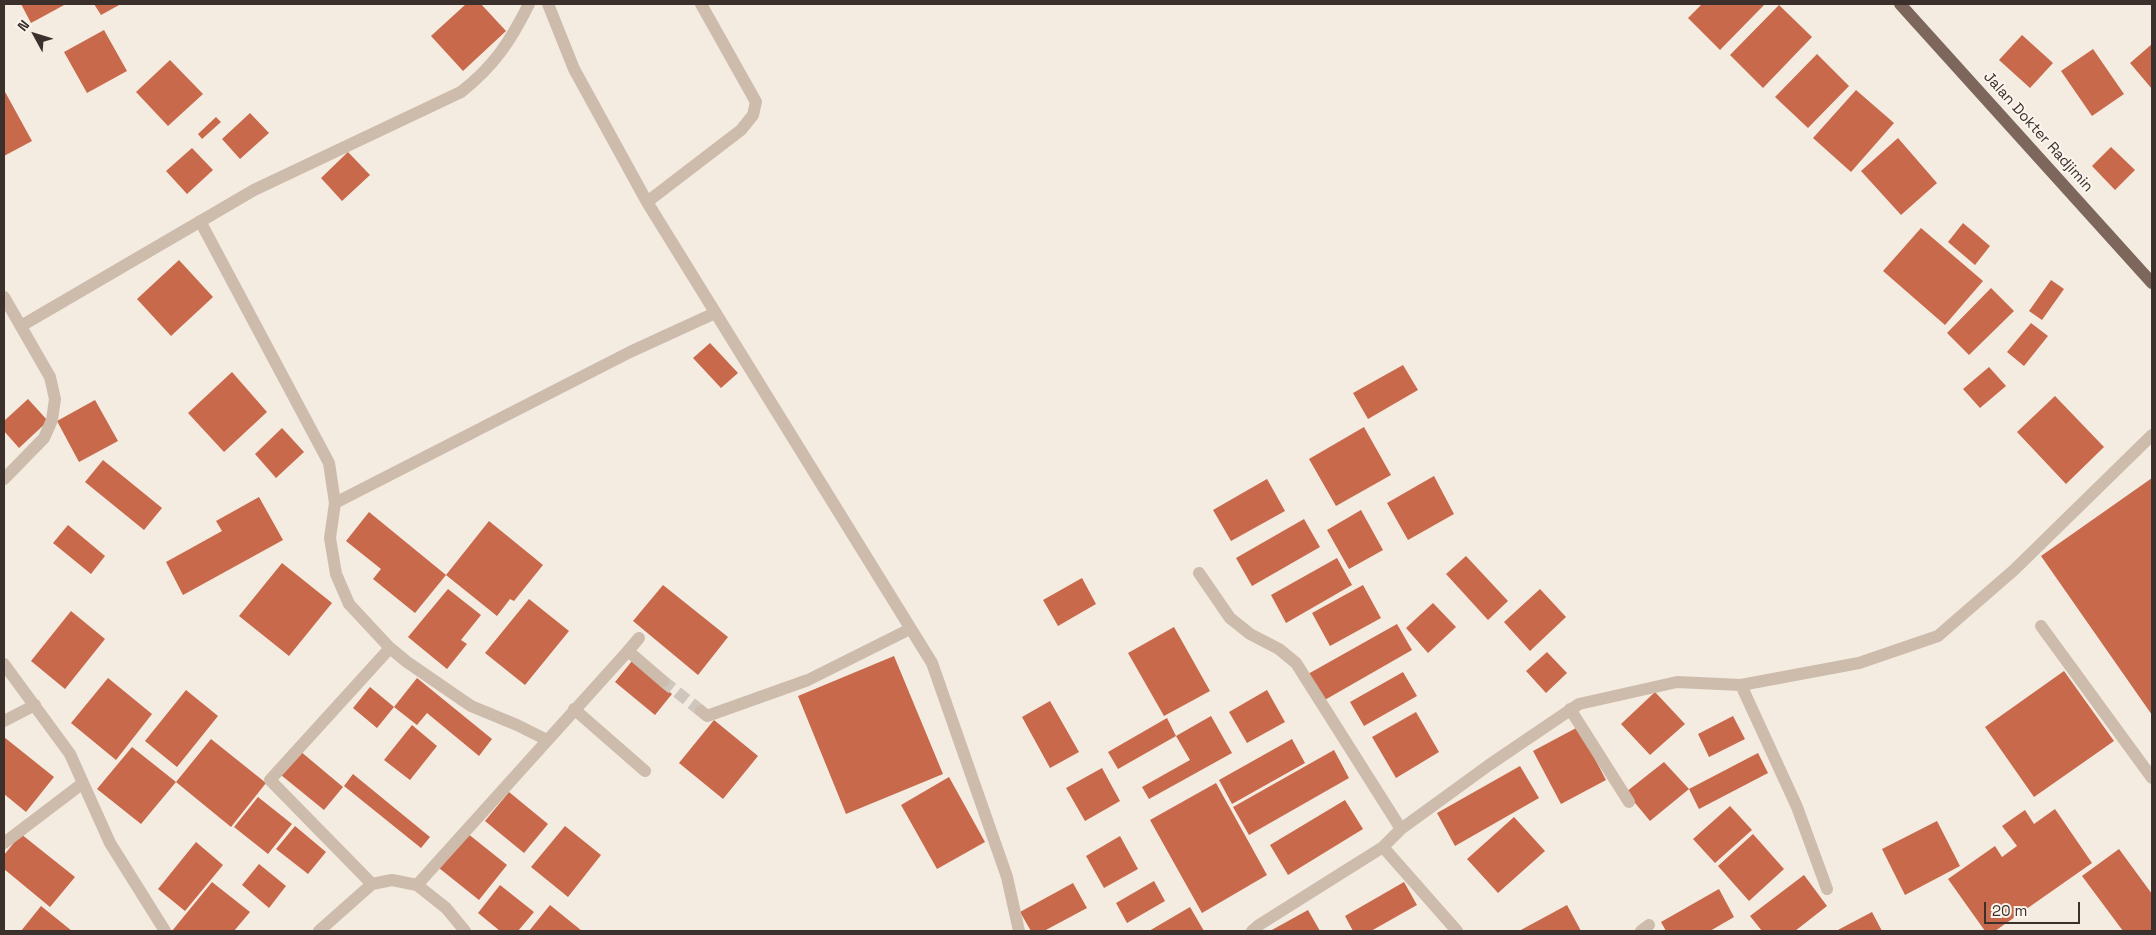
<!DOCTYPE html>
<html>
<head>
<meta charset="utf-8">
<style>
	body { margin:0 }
	#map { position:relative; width:2156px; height:935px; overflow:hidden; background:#f4ebe1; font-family:"Space Grotesk",sans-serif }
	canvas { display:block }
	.frame { position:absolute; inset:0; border:5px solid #3b302b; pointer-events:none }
	.north { position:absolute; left:10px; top:10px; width:50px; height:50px; -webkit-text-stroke:4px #fbf5ee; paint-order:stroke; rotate:309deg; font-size:14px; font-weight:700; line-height:20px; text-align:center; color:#3b302b }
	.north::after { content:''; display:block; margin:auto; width:18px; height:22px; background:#3b302b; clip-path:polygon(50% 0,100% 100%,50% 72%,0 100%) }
	.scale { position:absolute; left:1984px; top:902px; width:96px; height:22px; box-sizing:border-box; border:2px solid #3b302b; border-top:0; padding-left:6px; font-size:15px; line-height:18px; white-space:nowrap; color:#3b302b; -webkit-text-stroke:4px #fbf5ee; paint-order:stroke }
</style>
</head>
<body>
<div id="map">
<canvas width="2156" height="935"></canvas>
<div class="frame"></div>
<div class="north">N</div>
<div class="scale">20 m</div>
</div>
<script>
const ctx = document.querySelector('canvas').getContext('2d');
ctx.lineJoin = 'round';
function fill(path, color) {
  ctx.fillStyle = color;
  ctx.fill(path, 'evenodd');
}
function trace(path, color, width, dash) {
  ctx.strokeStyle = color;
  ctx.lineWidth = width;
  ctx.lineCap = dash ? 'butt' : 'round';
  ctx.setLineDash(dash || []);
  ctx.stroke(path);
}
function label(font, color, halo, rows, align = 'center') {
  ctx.font = font + ' "Space Grotesk",sans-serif';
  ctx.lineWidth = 4;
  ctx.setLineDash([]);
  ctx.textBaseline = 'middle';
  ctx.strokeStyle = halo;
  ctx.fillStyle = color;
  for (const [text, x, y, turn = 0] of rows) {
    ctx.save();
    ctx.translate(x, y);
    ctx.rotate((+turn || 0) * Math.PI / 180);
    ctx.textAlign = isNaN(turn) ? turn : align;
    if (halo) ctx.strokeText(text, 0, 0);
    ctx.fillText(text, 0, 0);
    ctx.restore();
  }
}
fill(new Path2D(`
	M21 4H66L31 23Z
	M94 4H121L101 15Z
	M466 4H481L506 31 463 71 431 36Z
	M1702 4H1765L1720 50 1688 18Z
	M1779 5 1812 37 1763 88 1730 55Z
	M104 30 127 71 87 93 64 52Z
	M2022 35 2053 63 2030 88 1999 60Z
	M2152 44V89L2130 63Z
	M2093 49 2124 94 2092 116 2061 71Z
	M1817 54 1849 86 1808 128 1775 97Z
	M170 60 203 94 168 126 136 92Z
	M4 90 32 141 4 156Z
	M1856 90 1894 123 1851 172 1813 138Z
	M250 113 269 133 240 159 222 139Z
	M216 117 221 122 202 139 198 134Z
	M1898 138 1937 183 1901 215 1861 171Z
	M2111 147 2135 170 2115 190 2092 166Z
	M192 148 213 170 187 194 166 171Z
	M348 152 370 175 342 201 321 178Z
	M1963 223 1990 246 1975 265 1948 242Z
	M1921 228 1983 281 1945 325 1883 271Z
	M179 260 213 297 171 336 137 299Z
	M2051 280 2064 289 2042 320 2029 311Z
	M1991 288 2014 311 1969 355 1947 333Z
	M2031 323 2048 336 2024 366 2007 352Z
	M710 343 738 373 721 388 693 358Z
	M1403 365 1418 390 1368 419 1353 393Z
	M1989 367 2006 386 1980 408 1963 389Z
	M232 372 267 412 224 452 188 413Z
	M2055 396 2104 447 2066 484 2017 432Z
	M28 399 48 421 19 448 4 431V421Z
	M95 400 118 441 79 462 57 421Z
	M1364 427 1391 475 1336 506 1309 459Z
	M282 428 304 452 276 478 255 454Z
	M103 460 162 508 144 530 85 482Z
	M1434 476 1454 514 1408 540 1387 503Z
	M2152 478V715L2041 556Z
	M1267 479 1285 511 1231 541 1213 510Z
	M259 497 283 540 183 595 166 562 222 531 216 521Z
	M1361 510 1383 550 1349 569 1327 530Z
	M369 512 446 575 415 613 373 579 381 569 346 541Z
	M1304 519 1320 547 1252 586 1236 558Z
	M489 521 543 565 514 601 510 599 497 616 446 575Z
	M68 525 105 556 91 574 53 543Z
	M1466 556 1508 601 1488 620 1446 574Z
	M1337 558 1352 585 1286 623 1271 595Z
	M282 563 332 603 289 656 239 616Z
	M1082 578 1096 604 1058 626 1043 600Z
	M663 585 728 637 698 675 633 621Z
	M1363 585 1381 618 1330 646 1312 613Z
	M448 589 481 615 461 640 467 644 447 669 408 637Z
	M1540 589 1566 617 1530 651 1504 622Z
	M529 599 569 631 525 685 485 653Z
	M1433 603 1456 627 1428 653 1406 628Z
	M71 611 105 639 65 689 31 661Z
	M1397 624 1412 650 1323 701 1308 674Z
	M1174 627 1210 691 1164 716 1128 653Z
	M1547 652 1567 673 1546 693 1526 671Z
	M894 656 943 774 846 814 798 696Z
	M632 661 672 694 655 715 615 682Z
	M2064 671 2114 741 2034 797 1985 727Z
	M1403 672 1417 696 1364 726 1350 702Z
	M108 678 152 714 116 760 71 723Z
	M417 678 492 739 479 756 427 713 417 725 394 707Z
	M370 687 394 707 377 728 353 708Z
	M186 690 218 716 177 767 145 741Z
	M1267 690 1285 722 1247 743 1229 712Z
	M1655 692 1685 724 1650 755 1621 724Z
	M1050 701 1079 752 1050 768 1022 717Z
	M1416 712 1439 752 1396 778 1372 737Z
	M1211 716 1232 753 1149 799 1142 787 1190 760 1176 736Z
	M1733 716 1745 739 1709 757 1698 734Z
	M1167 718 1176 736 1118 769 1108 752Z
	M714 720 758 756 723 799 679 763Z
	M412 725 437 746 410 780 384 760Z
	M1578 727 1606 780 1561 804 1533 751Z
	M4 737 54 777 26 812 4 794Z
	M211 739 266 783 231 827 176 782Z
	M1292 739 1305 763 1232 804 1219 780Z
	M132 747 176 782 141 824 97 789Z
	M1334 750 1349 778 1249 835 1233 807Z
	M300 751 343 787 324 810 281 775Z
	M1758 753 1768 773 1699 809 1689 789 1650 821 1626 792 1664 762 1689 789Z
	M1520 766 1539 798 1455 846 1437 813Z
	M1102 768 1120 801 1085 821 1066 788Z
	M353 774 430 837 421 848 344 786Z
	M949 777 985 842 937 869 901 805Z
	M1216 783 1267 875 1202 913 1150 820Z
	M509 792 548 824 524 853 485 821Z
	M258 797 292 824 268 854 234 827Z
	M1345 800 1363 829 1288 875 1270 845Z
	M1730 806 1752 830 1715 863 1693 839Z
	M2055 809 2092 863 1995 931H1985L1948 879 1995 846 2002 857 2017 846 2002 826 2025 810 2034 824Z
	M1514 817 1545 851 1498 893 1467 859Z
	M1937 821 1960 866 1905 895 1882 849Z
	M295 826 326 852 308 874 276 849Z
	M565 826 601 855 568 897 531 867Z
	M467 833 507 865 479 900 439 868Z
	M21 834 75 877 50 907 4 869V855Z
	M1753 834 1784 869 1749 901 1718 866Z
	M1120 836 1138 869 1104 888 1086 856Z
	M196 842 223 865 185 911 158 889Z
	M2119 849 2152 894V931H2123L2082 876Z
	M259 864 286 886 269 908 242 885Z
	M1804 875 1827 906 1795 931H1762L1750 916Z
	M1154 881 1165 901 1127 923 1116 903Z
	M212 882 250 912 234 931H172Z
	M1404 882 1417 905 1371 931H1353L1345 916Z
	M1073 883 1087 908 1044 931H1031L1020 912Z
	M500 885 534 912 518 931H500L478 913Z
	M1719 889 1734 917 1710 931H1666L1661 922Z
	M550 905 582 931H529Z
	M1567 905 1581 931H1519Z
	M41 906 72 931H21Z
	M1190 907 1204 931H1149Z
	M1308 910 1320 931H1270Z
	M1872 912 1882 931H1836Z`), '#c8694b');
trace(new Path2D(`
	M663 681 701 711`), '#cfc6bd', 12, [12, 6]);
trace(new Path2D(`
	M548 4 574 69 647 202 932 663 1007 877 1019 931
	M647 202 741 130 753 115 756 102 701 4
	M200 221 329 463 335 503 330 538 336 574 349 604 390 648 407 662 471 706 517 725 547 740
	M4 297 50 377 55 399 52 420 44 438 4 479
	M21 326 254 190 461 92C494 66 510 42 529 4
	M335 503 630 352 715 313
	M1199 573 1230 618 1250 634 1279 649 1296 663 1401 829
	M2041 626 2152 778
	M628 651 639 638
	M4 664 70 754 110 843 165 931
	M1741 685 1797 807 1827 889
	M574 709 645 771
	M1570 709 1629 802
	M701 711 707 716 808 680 910 629
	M4 721 35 705
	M4 843 83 783
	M1383 847 1401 829 1489 765 1579 704 1677 682 1741 685 1859 663 1938 636 2014 570 2152 435
	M372 884 270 780 390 648
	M417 885 628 651 663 681
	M319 931 372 884 392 880 417 885 446 908 465 931
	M1252 931 1259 925 1383 847 1457 931
	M1641 931 1649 925`), '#cdbbac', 12);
trace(new Path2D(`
	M1900 4 2152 283`), '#7d675c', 12);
label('15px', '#3b302b', '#fbf5ee', [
	["Jalan Dokter Radjimin",2038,132,48]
]);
</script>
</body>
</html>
